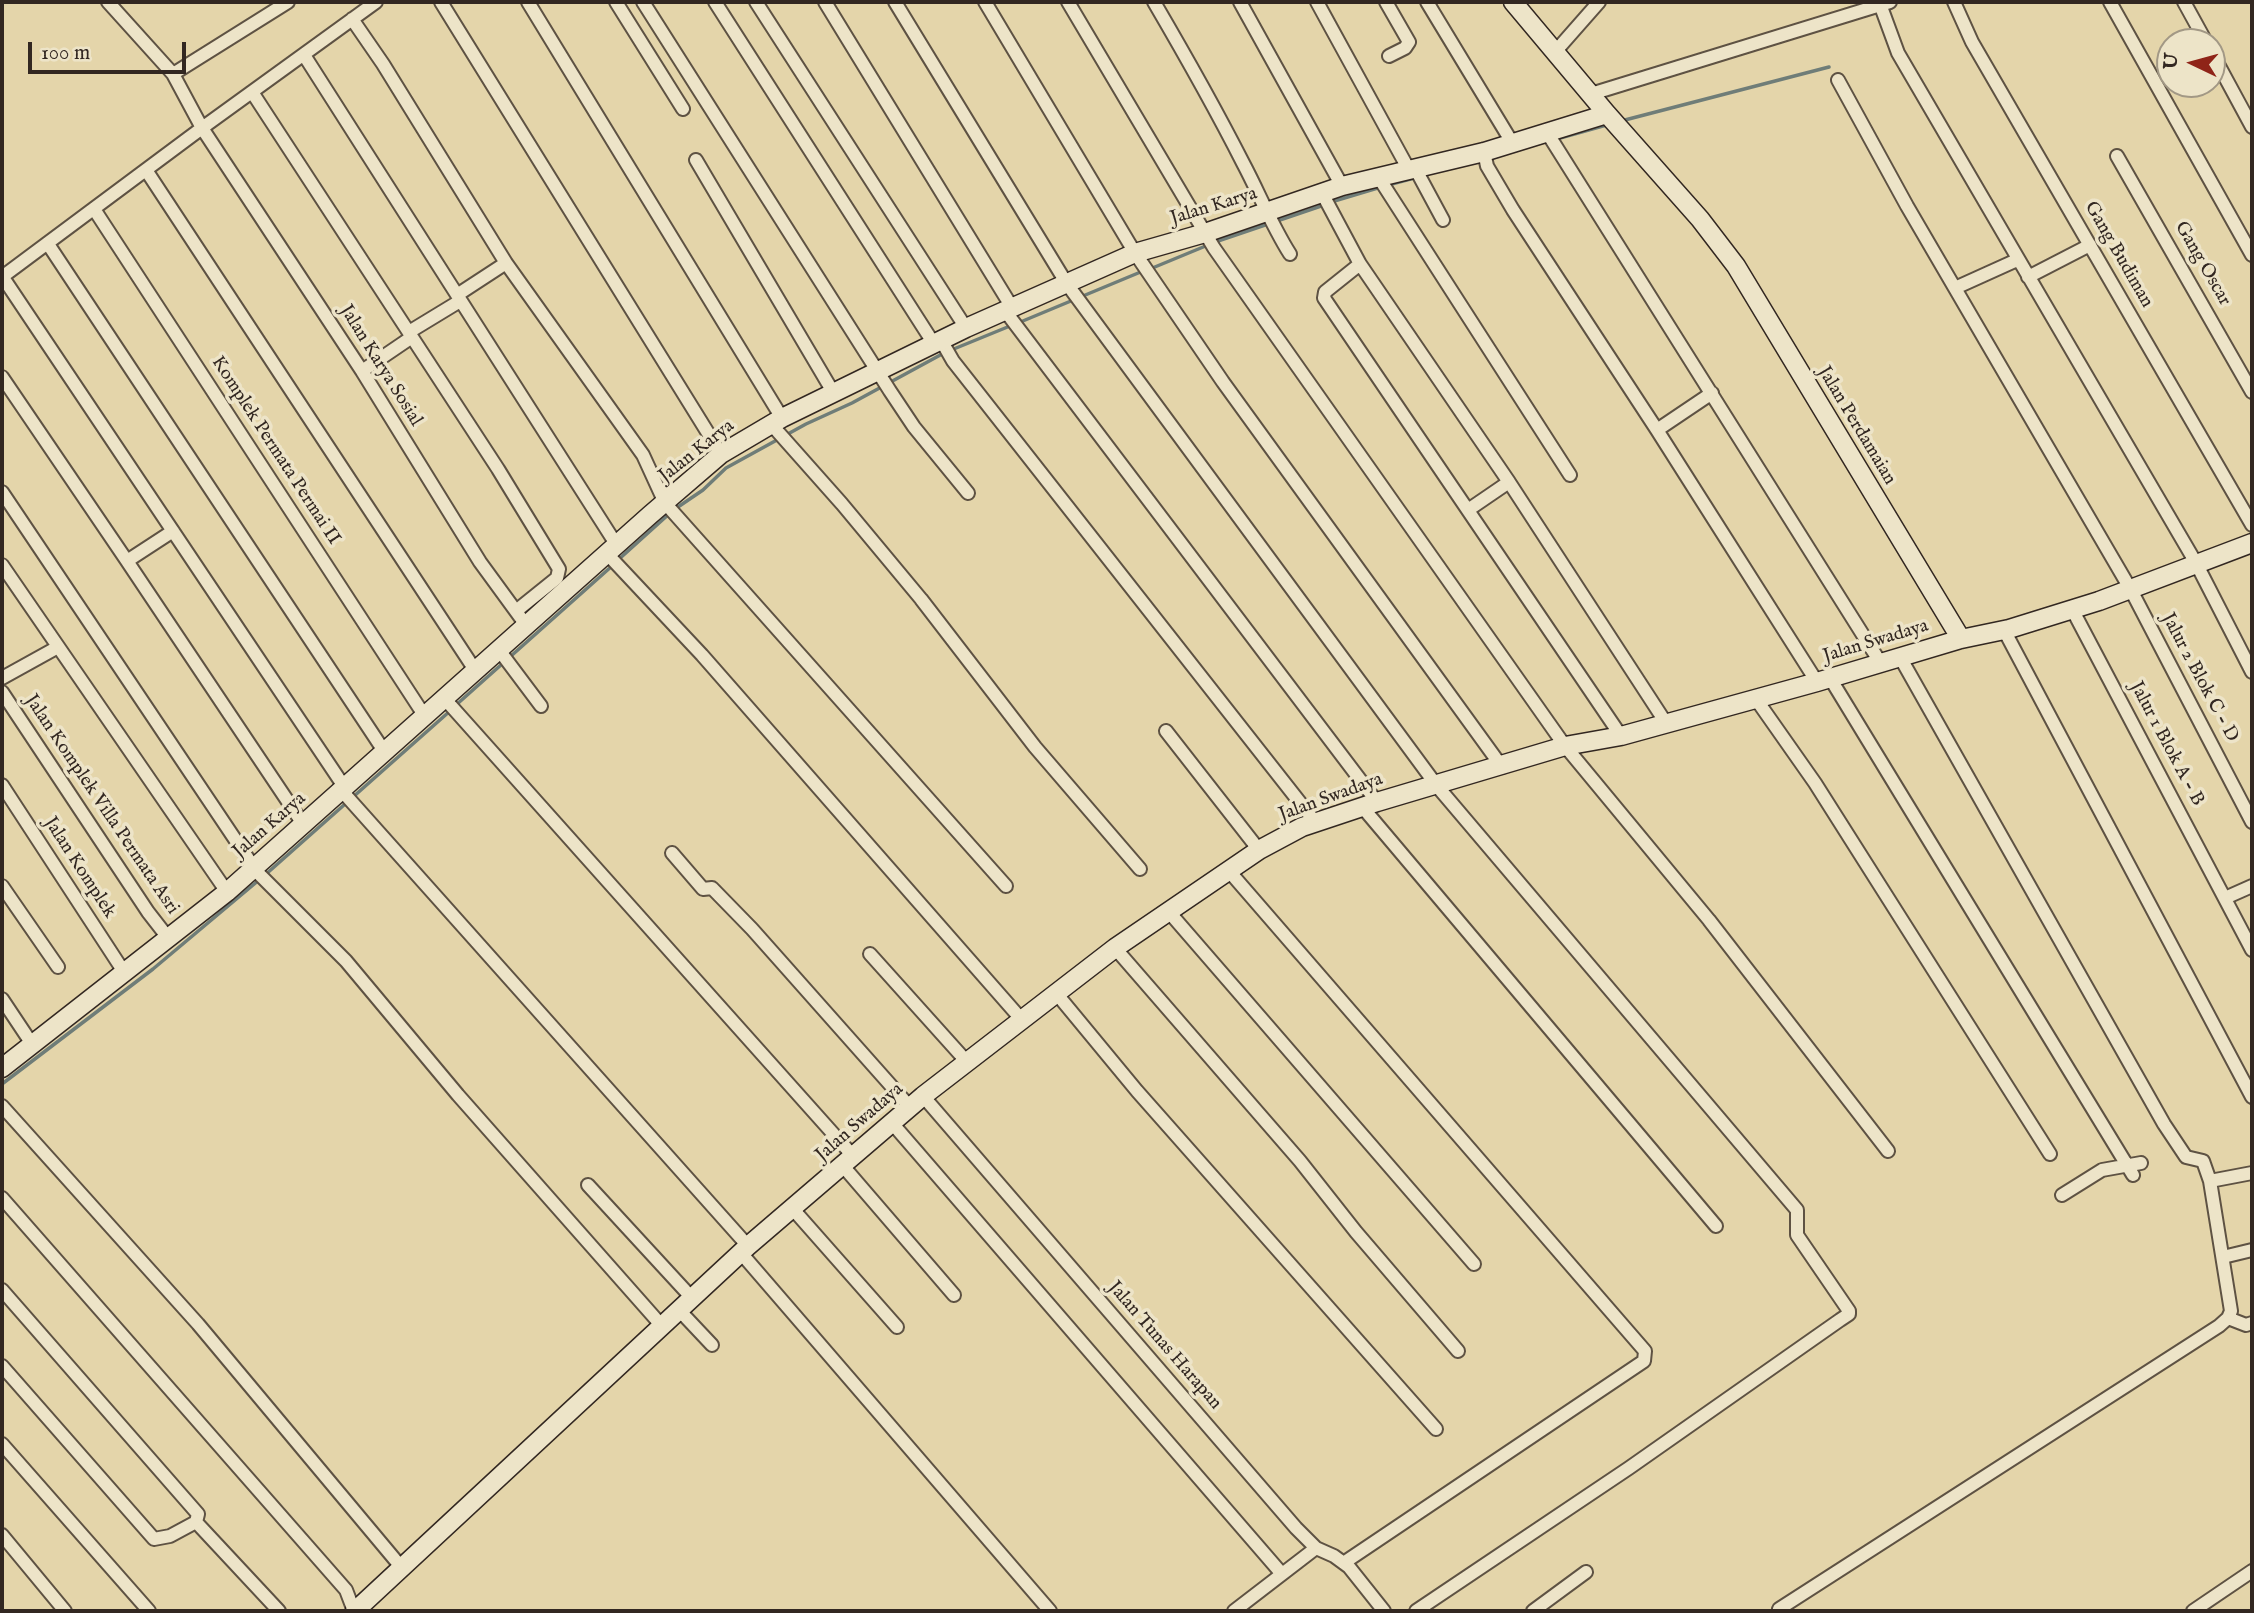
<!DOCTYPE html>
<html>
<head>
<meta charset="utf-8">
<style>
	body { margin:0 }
	#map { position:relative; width:2254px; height:1613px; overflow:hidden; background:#e4d5aa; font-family:"IM FELL English",serif }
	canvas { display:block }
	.frame { position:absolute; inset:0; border:4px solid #322721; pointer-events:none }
	.north { position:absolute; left:2156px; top:28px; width:70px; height:70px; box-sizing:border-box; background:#ede4c8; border:2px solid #a29885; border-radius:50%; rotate:275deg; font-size:19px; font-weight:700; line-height:28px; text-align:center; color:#322721 }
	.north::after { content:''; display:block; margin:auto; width:24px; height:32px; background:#8f2418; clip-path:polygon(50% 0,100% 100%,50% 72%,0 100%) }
	.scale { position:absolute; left:28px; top:42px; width:158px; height:32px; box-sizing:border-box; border:4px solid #322721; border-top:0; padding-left:9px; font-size:21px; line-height:24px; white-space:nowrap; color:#322721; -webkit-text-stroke:5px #ede4c8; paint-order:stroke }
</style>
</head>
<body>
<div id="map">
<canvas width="2254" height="1613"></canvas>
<div class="frame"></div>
<div class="north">U</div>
<div class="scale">100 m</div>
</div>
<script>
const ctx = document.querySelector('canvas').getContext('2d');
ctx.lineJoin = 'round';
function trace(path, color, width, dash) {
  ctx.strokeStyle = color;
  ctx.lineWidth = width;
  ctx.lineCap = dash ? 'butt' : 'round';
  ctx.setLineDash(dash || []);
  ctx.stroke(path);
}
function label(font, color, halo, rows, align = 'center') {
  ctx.font = font + ' "IM FELL English",serif';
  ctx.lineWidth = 7;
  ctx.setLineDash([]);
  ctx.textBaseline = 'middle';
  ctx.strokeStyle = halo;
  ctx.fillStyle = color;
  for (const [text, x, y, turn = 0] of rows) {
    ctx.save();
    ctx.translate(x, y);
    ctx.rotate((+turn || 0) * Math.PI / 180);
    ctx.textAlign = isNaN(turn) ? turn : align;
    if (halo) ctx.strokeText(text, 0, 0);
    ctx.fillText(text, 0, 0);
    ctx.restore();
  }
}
trace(new Path2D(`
	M1621 121 1829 67
	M1553 140 1610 124
	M1388 185 1418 177
	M1331 202 1381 187
	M1215 242 1324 205
	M1150 269 1208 245
	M1018 323 1143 271
	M675 509 703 490 726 468 806 424 852 403 944 353 1010 326
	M618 560 669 514
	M456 705 612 566
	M265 875 450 711
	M2 1084 153 969 259 880`), '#6f7d78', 3.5);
const street = new Path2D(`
	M376 2 202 128 362 371 480 562 526 625
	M441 2 721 454
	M528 2 782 418
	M616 2 683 109
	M643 2 890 391 914 427 968 493
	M715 2 934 344
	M756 2 966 328
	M825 2 1013 309
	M895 2 1067 284 1437 786 1797 1210V1235L1849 1311V1314L1840 1320 1629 1468 1416 1611
	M985 2 1135 253 1223 382 1502 767
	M1068 2 1214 248 1565 746 1709 920 1888 1151
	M1154 2C1185 55 1215 108 1243 163 1259 193 1272 226 1290 254
	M1240 2 1342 186
	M1317 2 1409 170
	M1386 2 1409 42 1405 48 1389 56
	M1427 2 1513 144
	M1954 2 1972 42 2252 525
	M2110 2 2252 255
	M2184 2 2206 42
	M1880 4 1898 53 2196 563 2252 672
	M352 19 383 64 506 263 643 455 665 503 1006 886
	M1555 52 1599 2
	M2212 53 2252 127
	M304 55 616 544
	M173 74 288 2
	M1838 80 1907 206 2131 590 2252 822
	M252 92 498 469 559 569 557 578 516 611
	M1591 94 1890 2
	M1548 134 1880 662
	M1484 152 1487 166 1513 210 1657 430 1817 682
	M2117 156 2252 392
	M696 160 833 392
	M1415 168 1443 220
	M146 170 475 670
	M1379 178 1570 475
	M1322 193 1360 264 1509 482 1666 723
	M94 209 424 715
	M48 244 384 751
	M1360 264 1325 292 1324 298 1621 736
	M2 276 345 788
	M2 277 202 128 173 74 108 2
	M2028 277 2090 245
	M1955 288 2017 260
	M457 295 506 263
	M1006 312 1377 802
	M409 332 460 301
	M941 340 953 361 1316 823
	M362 371 412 337
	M2 377 127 561 173 531
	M771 424 842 504 921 599 1035 747 1140 869
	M1657 430 1712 393
	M2 492 257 872 346 961 458 1095 662 1326
	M1468 510 1509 482
	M609 552 611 558 702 655 1022 1020
	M127 561 303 824
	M2 565 227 892
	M2072 609 2252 950
	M2004 630 2252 1097
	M499 650 541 706
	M2 678 58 647
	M1830 678 2133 1175
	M2 692 148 912 169 939
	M444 698 854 1157
	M1756 699 1815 783 2050 1154
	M1166 731 1259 850
	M2 785 124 972
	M342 791 748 1246
	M1364 809 1716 1226
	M672 853 703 889 712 888 752 929 910 1107
	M1229 871 1645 1351 1644 1361 1345 1562
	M2 886 58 967
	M2225 898 2252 886
	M1169 912 1474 1264
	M1115 948 1300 1161 1356 1232 1458 1351
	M870 954 967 1062
	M1056 993 1137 1091 1436 1429
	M2 999 32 1044
	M923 1096 1296 1528 1316 1548 1334 1556 1349 1567 1384 1611
	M2 1106 198 1324 402 1568
	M892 1123 1282 1574
	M843 1166 954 1295
	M2210 1181 2252 1173
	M588 1185 692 1298
	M2062 1195 2102 1170 2141 1163
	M2 1198 346 1590 354 1611
	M792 1208 897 1327
	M741 1253 1050 1611
	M2223 1257 2252 1250
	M2 1290 198 1514 196 1522 279 1611
	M679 1310 712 1345
	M2228 1318 2246 1325 2252 1323
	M2 1366 154 1539 170 1536 196 1522
	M2 1444 149 1611
	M2 1535 65 1611
	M1779 1609 2219 1326 2228 1318 2231 1311 2210 1181 2203 1161 2186 1157 2164 1124 1900 657
	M1234 1611 1316 1548
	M1533 1611 1586 1572
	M2193 1611 2252 1571`);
const secondary = new Path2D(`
	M1513 2 1607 114 1700 219 1736 266 1961 639
	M2 1068 227 892 650 515 721 454 782 418 966 328 1135 253 1205 233 1342 186 1484 152 1607 114
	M355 1611 748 1246 923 1096 1115 948 1259 850 1302 827 1377 802 1565 746 1621 736 1817 682 1961 639 2009 629 2099 601 2252 543`);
trace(street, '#5e5243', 16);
trace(secondary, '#322721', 21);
trace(street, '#ede4c8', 12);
trace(secondary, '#ede4c8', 18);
label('19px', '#322721', '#ede4c8', [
	["Jalan Karya",1214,207,-17],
	["Gang Budiman",2118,255,60],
	["Gang Oscar",2202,264,60],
	["Jalan Karya Sosial",380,366,58],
	["Jalan Perdamaian",1856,426,59],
	["Komplek Permata Permai II",275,451,57],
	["Jalan Karya",697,452,-38],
	["Jalan Swadaya",1876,642,-17],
	["Jalur 2 Blok C - D",2199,678,62],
	["Jalur 1 Blok A - B",2166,744,62],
	["Jalan Swadaya",1331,798,-20],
	["Jalan Komplek Villa Permata Asri",101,805,56],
	["Jalan Karya",270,826,-41],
	["Jalan Komplek",79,868,57],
	["Jalan Swadaya",860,1123,-41],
	["Jalan Tunas Harapan",1164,1346,49]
]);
</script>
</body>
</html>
